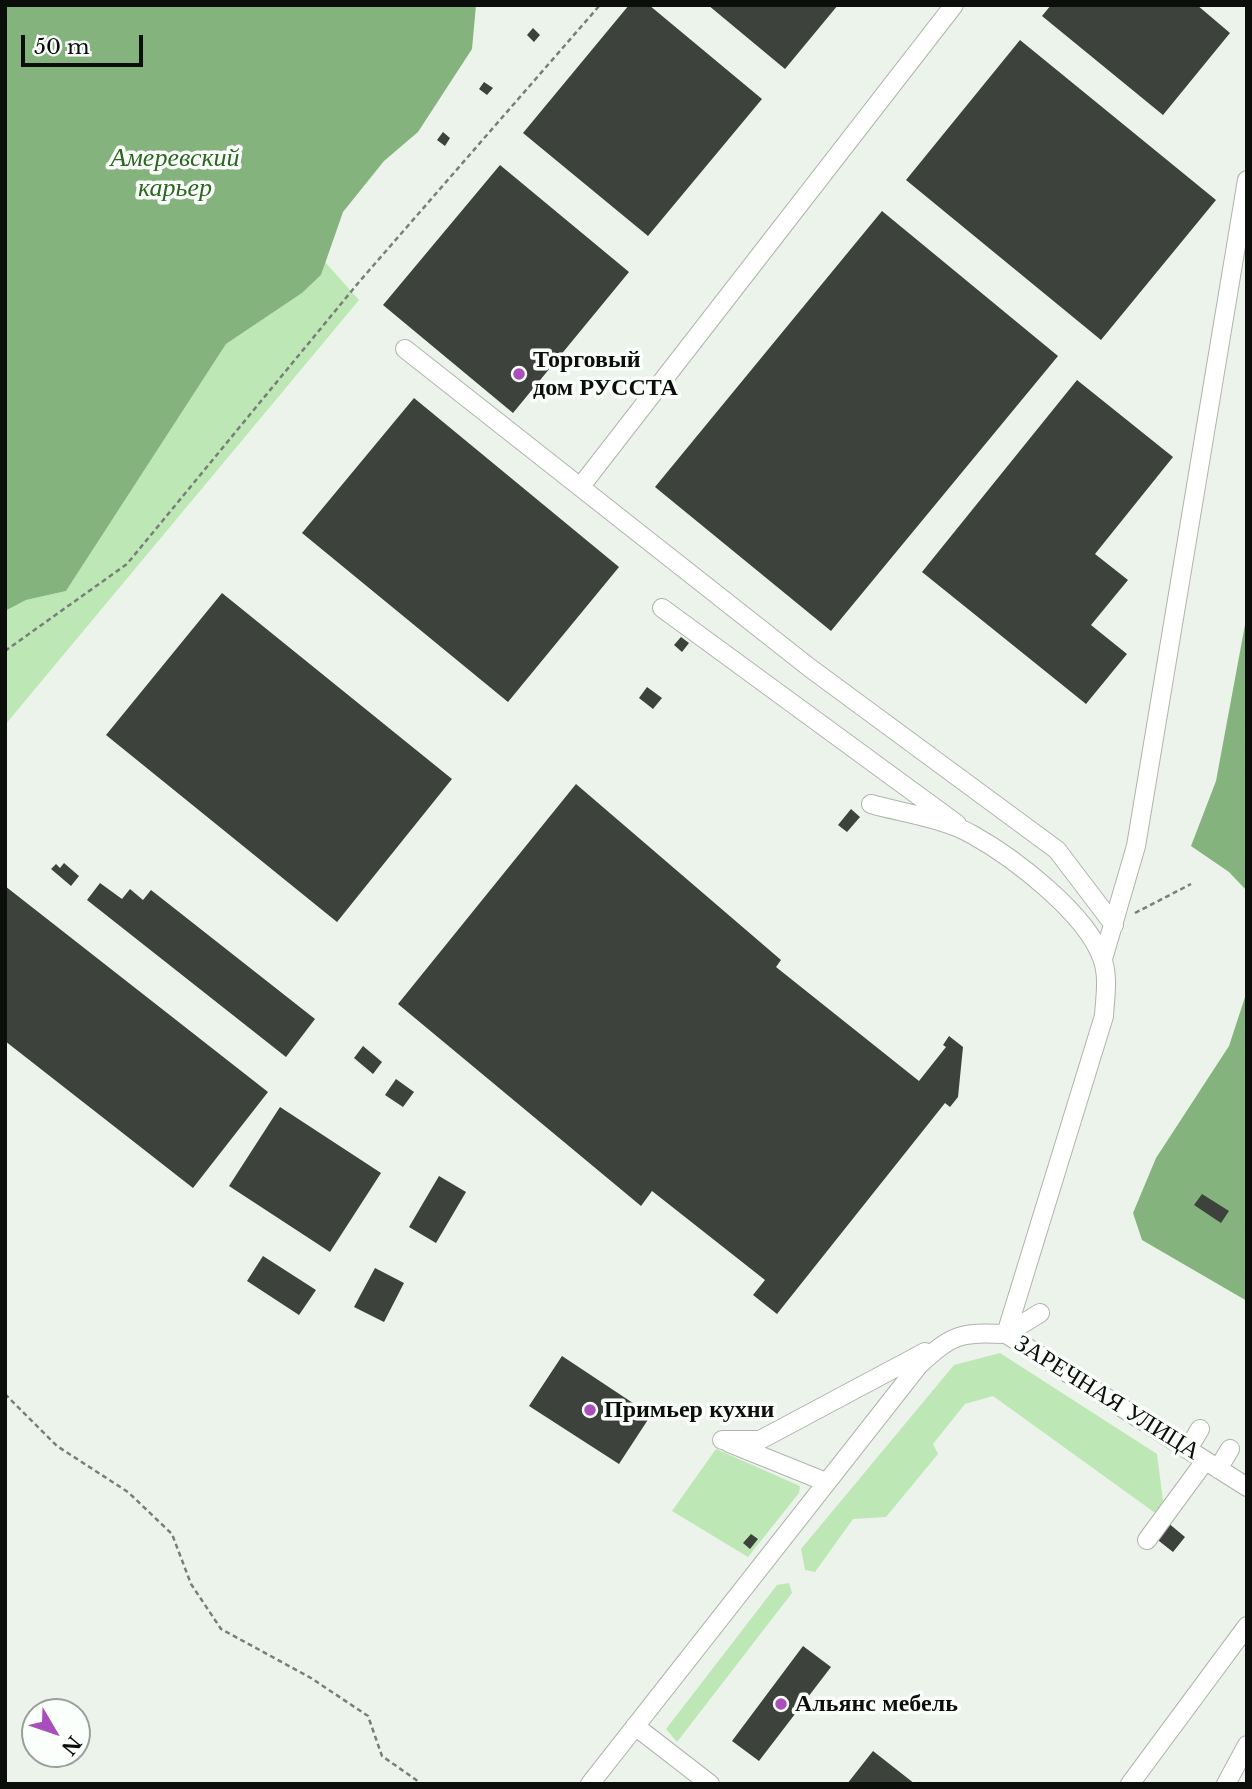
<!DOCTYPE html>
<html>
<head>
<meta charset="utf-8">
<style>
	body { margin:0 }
	#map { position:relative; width:1252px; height:1789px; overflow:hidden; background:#ecf3eb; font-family:"Libre Baskerville",serif }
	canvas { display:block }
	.frame { position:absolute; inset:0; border:7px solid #0c0e0c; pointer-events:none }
	.north { position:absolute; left:21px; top:1698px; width:70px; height:70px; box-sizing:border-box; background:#fbfffb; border:2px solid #9b9f9b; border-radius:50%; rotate:129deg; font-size:19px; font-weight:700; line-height:28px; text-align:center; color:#0c0e0c }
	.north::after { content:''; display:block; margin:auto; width:24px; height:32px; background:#a94fbb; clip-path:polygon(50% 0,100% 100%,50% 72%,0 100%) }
	.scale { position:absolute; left:21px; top:35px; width:122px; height:32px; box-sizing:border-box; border:4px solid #0c0e0c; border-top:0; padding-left:9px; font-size:21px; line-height:24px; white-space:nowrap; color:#0c0e0c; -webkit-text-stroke:5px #fbfffb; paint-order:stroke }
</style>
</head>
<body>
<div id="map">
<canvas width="1252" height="1789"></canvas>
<div class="frame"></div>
<div class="north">N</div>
<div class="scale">50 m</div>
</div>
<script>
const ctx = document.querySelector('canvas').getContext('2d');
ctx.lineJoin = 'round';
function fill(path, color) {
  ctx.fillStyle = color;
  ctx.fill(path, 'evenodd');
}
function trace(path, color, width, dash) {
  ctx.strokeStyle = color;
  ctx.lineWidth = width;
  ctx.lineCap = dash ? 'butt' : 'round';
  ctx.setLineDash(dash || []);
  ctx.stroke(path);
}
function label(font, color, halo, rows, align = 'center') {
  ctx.font = font + ' "Libre Baskerville",serif';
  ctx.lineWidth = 7;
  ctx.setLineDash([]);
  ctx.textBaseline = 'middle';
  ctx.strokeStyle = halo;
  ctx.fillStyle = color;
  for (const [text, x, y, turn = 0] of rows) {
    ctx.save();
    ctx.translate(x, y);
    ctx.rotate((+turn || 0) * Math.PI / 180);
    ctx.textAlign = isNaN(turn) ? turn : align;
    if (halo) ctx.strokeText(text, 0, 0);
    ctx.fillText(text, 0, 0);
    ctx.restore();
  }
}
fill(new Path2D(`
	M325 262 359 300 5 725V611L26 600 66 591 226 344 302 293 321 275Z
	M1000 1353 1157 1454 1164 1508 1158 1515 993 1396 965 1404 933 1444 938 1454 886 1517 853 1519 815 1572 805 1570 801 1549 954 1365Z
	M716 1449 800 1486 799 1493 748 1557 672 1511Z
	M789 1583 792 1593 677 1742 666 1729 777 1585Z`), '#bee7b6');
fill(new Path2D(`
	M5 5H476L472 49 418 132 384 161 343 212 321 275 302 293 226 344 66 591 26 600 5 611Z
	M1247 614V891L1229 872 1191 846 1216 781Z
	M1247 991V1301L1142 1240 1133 1213 1156 1158 1229 1046Z`), '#85b37d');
fill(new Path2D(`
	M629 5H649L762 99 648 236 523 133Z
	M708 5H838L785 69Z
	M1051 5H1197L1230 33 1163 115 1042 16Z
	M533 28 540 35 534 42 527 35Z
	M1020 40 1216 200 1101 340 906 180Z
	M484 82 493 88 487 95 479 89Z
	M443 132 450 138 445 146 437 140Z
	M500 165 629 272 513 413 383 305Z
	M882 211 1058 356 831 631 655 487Z
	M1077 380 1173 457 1095 554 1128 580 1091 625 1127 654 1086 704 922 572Z
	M414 398 619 567 508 702 302 533Z
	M222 593 452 779 337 922 106 735Z
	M681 637 689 643 682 652 674 645Z
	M647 687 662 698 653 709 639 698Z
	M576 784 781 960 776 967 919 1081 946 1047 943 1045 949 1036 963 1047 958 1097 950 1107 945 1103 777 1314 753 1295 765 1280 652 1191 641 1206 398 1004Z
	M851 809 860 817 847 832 838 825Z
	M64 863 79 876 71 886 51 869 56 864 60 868Z
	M100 883 122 899 130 889 143 900 151 890 315 1019 286 1057 87 900Z
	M5 886 268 1092 193 1188 5 1041Z
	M363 1046 382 1062 373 1074 354 1058Z
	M396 1079 414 1092 403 1107 385 1095Z
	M280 1107 381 1173 330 1252 229 1186Z
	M439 1176 466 1192 436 1243 409 1227Z
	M1202 1194 1229 1211 1221 1223 1194 1205Z
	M263 1256 316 1290 299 1315 247 1281Z
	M375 1268 404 1283 384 1322 354 1307Z
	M562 1356 651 1415 619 1464 529 1406Z
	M1167 1522 1185 1537 1173 1552 1154 1537Z
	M751 1534 758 1539 750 1549 743 1543Z
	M803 1646 831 1667 759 1761 732 1741Z
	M873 1751 915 1784H847Z`), '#3d423c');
const minor = new Path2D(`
	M405 349 810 668 1057 850 1114 925
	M581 486 954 5
	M662 608 957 824
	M871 804C903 813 943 818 973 835 1014 858 1086 913 1102 958 1109 976 1105 998 1104 1016L1006 1334
	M1103 959 1136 846 1247 180
	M1006 1334 1040 1313
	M722 1440H760L925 1352
	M729 1443 826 1482
	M1188 1449 1200 1429
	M1218 1469 1230 1449
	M1147 1540 1205 1461
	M635 1726 710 1784
	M590 1784 919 1365C953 1334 960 1332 1006 1334L1247 1487
	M1130 1784 1247 1626
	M1226 1784 1247 1745`);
trace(minor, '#aeb4ad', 20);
trace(new Path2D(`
	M5 651 127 564 359 282 600 5
	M1135 913 1191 884
	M5 1394 57 1446 128 1492 172 1534 191 1584 221 1629 311 1678 368 1716 382 1756 422 1784`), '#797e79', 2.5, [5, 3.5]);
trace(minor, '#fff', 18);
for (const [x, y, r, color] of [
	[519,374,7,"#a94fbb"],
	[590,1410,7,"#a94fbb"],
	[781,1704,7,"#a94fbb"]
]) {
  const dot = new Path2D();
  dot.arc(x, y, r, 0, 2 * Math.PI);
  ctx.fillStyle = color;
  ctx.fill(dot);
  trace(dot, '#fbfffb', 2.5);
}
label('bold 24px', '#0c0e0c', '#fbfffb', [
	["Торговый",533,360],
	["дом РУССТА",533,388],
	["Примьер кухни",604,1410],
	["Альянс мебель",795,1704]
], 'left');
label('24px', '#0c0e0c', '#fbfffb', [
	["ЗАРЕЧНАЯ УЛИЦА",1107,1398,32]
]);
label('italic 26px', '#2b6721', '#fbfffb', [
	["Амеревский",175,159],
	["карьер",175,189]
]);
</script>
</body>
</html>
